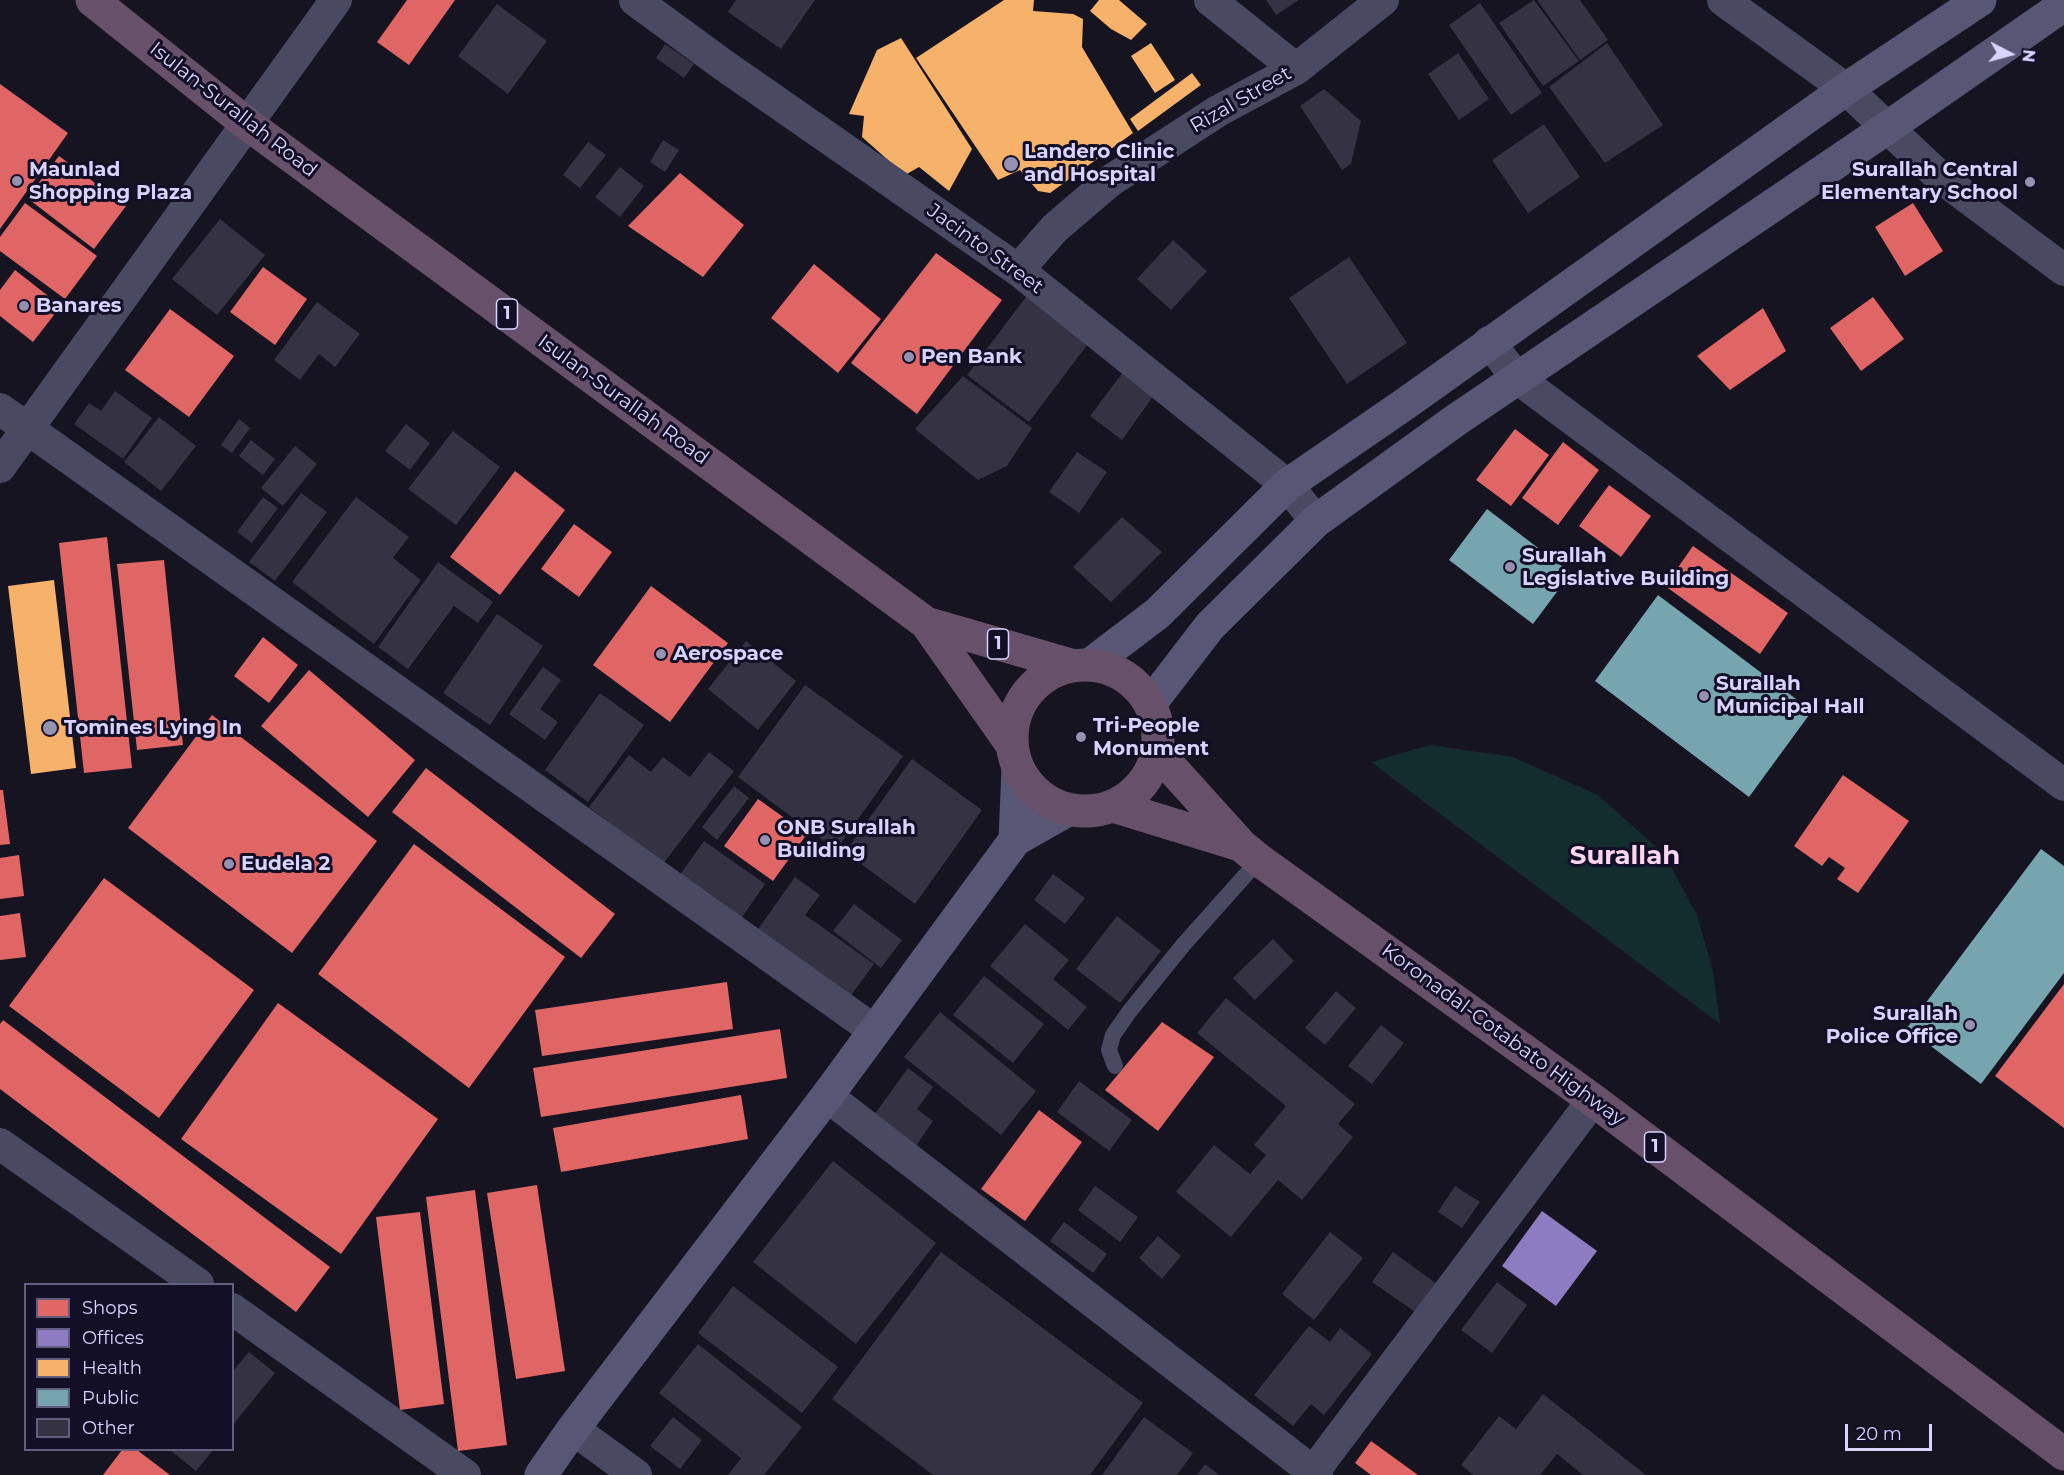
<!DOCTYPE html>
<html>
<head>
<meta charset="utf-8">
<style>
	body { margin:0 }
	#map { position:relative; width:2064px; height:1475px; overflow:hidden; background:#161421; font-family:Montserrat,sans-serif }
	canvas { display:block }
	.legend { position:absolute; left:24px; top:1283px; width:210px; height:168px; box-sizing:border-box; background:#130f26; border:2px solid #625e7d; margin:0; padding:8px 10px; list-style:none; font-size:18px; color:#d9d4ff }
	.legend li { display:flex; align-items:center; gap:12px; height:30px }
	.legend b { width:30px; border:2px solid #625e7d }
	.north { position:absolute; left:1980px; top:24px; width:60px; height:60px; -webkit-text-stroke:4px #130f26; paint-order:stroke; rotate:96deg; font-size:16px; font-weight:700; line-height:24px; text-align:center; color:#d9d4ff }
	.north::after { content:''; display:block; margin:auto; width:21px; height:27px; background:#d9d4ff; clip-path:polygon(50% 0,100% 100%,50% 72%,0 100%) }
	.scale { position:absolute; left:1845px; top:1424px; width:87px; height:27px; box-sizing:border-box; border:3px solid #d9d4ff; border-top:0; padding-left:8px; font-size:18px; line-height:21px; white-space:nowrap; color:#d9d4ff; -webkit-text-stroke:4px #130f26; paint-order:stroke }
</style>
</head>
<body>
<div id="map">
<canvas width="2064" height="1475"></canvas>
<ul class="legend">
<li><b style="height:16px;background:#e06666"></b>Shops</li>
<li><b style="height:16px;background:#8e7cc3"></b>Offices</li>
<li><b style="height:16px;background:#f6b26b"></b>Health</li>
<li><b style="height:16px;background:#76a5af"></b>Public</li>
<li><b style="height:16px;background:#343243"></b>Other</li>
</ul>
<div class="north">N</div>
<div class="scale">20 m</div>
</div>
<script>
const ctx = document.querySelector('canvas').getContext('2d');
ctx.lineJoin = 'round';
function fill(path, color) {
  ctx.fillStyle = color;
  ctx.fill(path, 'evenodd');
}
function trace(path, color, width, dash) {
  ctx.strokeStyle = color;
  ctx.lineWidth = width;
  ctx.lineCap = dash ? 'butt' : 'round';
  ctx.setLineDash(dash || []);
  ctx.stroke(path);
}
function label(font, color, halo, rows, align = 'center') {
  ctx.font = font + ' Montserrat,sans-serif';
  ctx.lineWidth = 6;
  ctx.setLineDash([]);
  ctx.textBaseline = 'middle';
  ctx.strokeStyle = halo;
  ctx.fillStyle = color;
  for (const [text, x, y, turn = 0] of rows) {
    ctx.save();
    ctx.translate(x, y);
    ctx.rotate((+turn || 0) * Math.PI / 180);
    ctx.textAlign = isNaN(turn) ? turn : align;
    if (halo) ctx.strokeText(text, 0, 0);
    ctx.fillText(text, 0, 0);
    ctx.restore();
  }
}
fill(new Path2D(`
	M1430 745 1513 757 1598 795 1664 854 1697 915 1713 971 1720 1024 1371 762Z`), '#132c2d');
fill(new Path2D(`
	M407 0H455L409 65 377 42Z
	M0 84 68 133 0 229Z
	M59 156 126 206 94 249 27 198Z
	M680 173 744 225 703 277 628 226Z
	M25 203 97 256 65 299 0 251V237Z
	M1913 203 1943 251 1905 276 1875 227Z
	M936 253 1002 300 917 414 851 363Z
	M814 264 881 319 838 373 771 318Z
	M263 267 307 299 275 345 230 312Z
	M15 270 61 306 33 342 0 316V290Z
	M1873 297 1904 339 1861 371 1830 328Z
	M1763 308 1786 351 1730 390 1697 356Z
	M170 309 234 356 189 417 125 370Z
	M1515 429 1549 455 1511 506 1476 480Z
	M1563 442 1599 470 1558 525 1522 498Z
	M515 471 565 510 500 595 450 557Z
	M1609 485 1651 516 1621 557 1579 526Z
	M574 524 612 552 579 597 541 569Z
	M107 537 132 768 84 773 59 543Z
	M1693 546 1788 613 1760 654 1665 586Z
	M164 560 183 745 137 750 117 564Z
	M651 586 728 643 670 722 593 665Z
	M263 637 298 665 269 703 234 676Z
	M309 670 415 760 368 817 261 726Z
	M212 715 377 841 292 953 128 828Z
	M426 768 615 914 581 958 392 812Z
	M1843 775 1909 821 1858 893 1837 879 1845 868 1829 857 1822 866 1794 846Z
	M0 790H3L10 844 0 845Z
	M758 799 807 834 773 881 724 846Z
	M414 844 565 957 469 1088 318 974Z
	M19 855 24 896 0 899V858Z
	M104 878 254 990 159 1118 9 1006Z
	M20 913 26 957 0 960V916Z
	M727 982 733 1029 542 1056 535 1010Z
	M2064 984V1128L1995 1076Z
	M278 1003 438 1119 341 1254 181 1139Z
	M3 1020 330 1267 296 1312 0 1089V1024Z
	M1162 1022 1214 1057 1158 1131 1105 1090Z
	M780 1029 787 1078 541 1117 533 1068Z
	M741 1095 748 1139 561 1172 553 1128Z
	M1039 1110 1082 1142 1025 1221 981 1189Z
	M537 1185 565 1371 516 1379 487 1193Z
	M475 1190 507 1445 458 1451 426 1197Z
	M420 1212 444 1404 400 1410 376 1217Z
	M1371 1441 1418 1475H1371L1355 1463Z
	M122 1450H137L170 1475H103Z`), '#e06666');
fill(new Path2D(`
	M1542 1211 1597 1251 1556 1306 1502 1266Z`), '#8e7cc3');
fill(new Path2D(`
	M1004 0H1034L1033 11 1073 14 1083 19 1082 47 1133 133 1050 193 1038 191 1020 170 998 180 916 58Z
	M1099 0H1119L1147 24 1131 40 1111 29 1090 11Z
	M901 38 972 149 949 191 919 167 905 175 862 137 864 116 849 114 877 50Z
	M1151 43 1175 80 1155 93 1131 56Z
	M1192 73 1201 85 1138 131 1130 119Z
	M54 580 76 768 31 774 8 586Z`), '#f6b26b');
fill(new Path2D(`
	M1487 509 1571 573 1533 624 1449 560Z
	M1658 595 1812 711 1749 797 1595 681Z
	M2041 849 2064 866V973L1981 1084 1907 1028Z`), '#76a5af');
fill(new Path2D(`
	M736 0H815L781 49 728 12Z
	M1266 0H1299L1276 15Z
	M1534 0 1579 61 1543 86 1499 23Z
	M1537 0H1580L1608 40 1580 60Z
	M1480 3 1542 93 1511 115 1449 25Z
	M497 4 547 41 508 94 458 56Z
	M1607 43 1663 125 1605 163 1549 87Z
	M665 44 694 64 684 78 656 58Z
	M1458 53 1489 99 1459 120 1428 74Z
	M1324 89 1361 121 1351 164 1342 170 1300 106Z
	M1544 124 1580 177 1528 213 1492 160Z
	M663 140 679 150 665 172 650 162Z
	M588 142 606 155 580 188 563 175Z
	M620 167 644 186 620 217 595 197Z
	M220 219 265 255 217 315 172 279Z
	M1173 240 1207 271 1171 310 1137 279Z
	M1349 257 1407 343 1347 384 1289 298Z
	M1032 289 1094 336 1029 422 967 375Z
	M317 302 360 334 335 367 319 354 300 380 274 360Z
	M1123 372 1154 395 1122 440 1090 416Z
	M963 376 1032 428 1007 466 978 480 915 429Z
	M115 391 152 418 123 459 74 424 89 403 101 411Z
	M159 417 196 446 161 491 124 462Z
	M239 419 250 428 232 453 221 445Z
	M406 424 430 443 410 470 385 451Z
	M453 431 500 467 456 525 408 489Z
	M251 440 275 459 263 475 239 456Z
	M295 446 317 464 283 506 261 488Z
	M1077 452 1107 472 1079 513 1049 492Z
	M301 493 327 512 275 581 249 562Z
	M263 497 278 508 252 543 237 532Z
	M356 497 409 537 393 558 421 580 374 644 292 582Z
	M1122 517 1162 552 1111 602 1073 567Z
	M438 562 493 602 478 623 454 606 408 669 378 647Z
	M497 614 543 646 490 725 443 693Z
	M746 641 796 681 758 730 708 689Z
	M543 667 561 680 540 709 558 722 545 740 509 714Z
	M805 685 903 756 836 850 738 777Z
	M600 693 644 725 588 802 545 770Z
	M709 752 734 771 663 864 589 807 629 755 651 772 663 757 690 777Z
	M912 759 982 810 915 904 845 852Z
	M734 786 749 798 717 840 702 827Z
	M704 841 765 884 740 920 679 876Z
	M1053 874 1085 898 1065 924 1034 900Z
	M795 877 820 895 805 915 874 964 849 998 756 932Z
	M854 904 902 940 881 968 833 931Z
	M1117 916 1161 951 1120 1003 1076 969Z
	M1025 924 1069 960 1053 979 1087 1007 1068 1030 990 966Z
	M1273 939 1294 961 1255 1000 1233 978Z
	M984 976 1044 1024 1013 1063 953 1015Z
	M1336 991 1356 1008 1325 1045 1305 1028Z
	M1226 998 1355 1104 1338 1124 1353 1137 1302 1200 1278 1180 1231 1237 1176 1192 1214 1145 1250 1174 1266 1155 1254 1145 1286 1106 1197 1033Z
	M940 1012 1036 1091 1001 1135 904 1057Z
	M1381 1025 1404 1043 1372 1084 1348 1066Z
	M908 1068 933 1087 917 1109 933 1121 916 1146 874 1115Z
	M1079 1081 1132 1120 1109 1151 1057 1112Z
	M833 1161 936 1243 856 1344 753 1262Z
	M1095 1186 1138 1217 1120 1242 1078 1210Z
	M1455 1186 1480 1202 1462 1228 1438 1212Z
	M1064 1222 1107 1254 1093 1273 1050 1241Z
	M1330 1232 1363 1258 1314 1320 1282 1294Z
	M1158 1236 1181 1256 1162 1279 1139 1258Z
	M941 1252 1143 1403 1090 1475H933L832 1399Z
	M1393 1252 1441 1287 1421 1316 1372 1282Z
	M1497 1282 1527 1305 1492 1353 1461 1330Z
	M733 1286 838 1367 802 1413 698 1333Z
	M1309 1326 1330 1342 1340 1328 1372 1354 1324 1415 1311 1404 1293 1426 1254 1395Z
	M698 1344 802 1427 764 1475H728L741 1458 659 1393Z
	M249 1352 275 1373 232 1426V1372Z
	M1543 1394 1646 1475H1583L1557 1454 1540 1475H1473L1461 1465 1499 1416 1516 1429Z
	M673 1417 702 1440 680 1469 650 1446Z
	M1144 1417 1193 1453 1177 1475H1102Z
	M170 1450H213L196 1471Z
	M1205 1464 1219 1475H1197Z`), '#343243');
trace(new Path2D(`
	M1115 1066 1109 1050 1113 1035 1129 1012 1184 944 1259 860`), '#4a4962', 16);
trace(new Path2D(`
	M635 0 722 64 1018 270 1287 485 1316 521
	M1210 0 1296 69
	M1723 0 1846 89 1940 177 2064 270
	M1018 270 1055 228 1110 181 1218 111 1296 69 1383 0
	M1489 342 1517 378 2064 785
	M0 409 875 1031
	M0 467 336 0
	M827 1096 1317 1475
	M0 1144 198 1284
	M232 1309 465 1475
	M573 1429 636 1475
	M1311 1475 1593 1100`), '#4a4962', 32);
trace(new Path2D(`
	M1091 664 1158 613 1287 485 1405 404 1846 89 1980 0
	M1150 704 1210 626 1316 521 1456 420 1887 128 2064 5
	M1015 840 1018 768
	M541 1475 573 1429 827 1096 1015 840 1068 810`), '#575674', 33);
trace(new Path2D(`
	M92 0 246 123 926 623 1012 745
	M926 623 1071 665
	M1012 738a73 73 0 1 1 146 0a73 73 0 1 1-146 0Z
	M1157 752 1242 846 1259 860 1593 1100 2064 1454
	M1113 806 1240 845`), '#67516a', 33);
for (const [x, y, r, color] of [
	[1011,164,8,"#9591b1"],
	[17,181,6,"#9591b1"],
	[2030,182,6,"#9591b1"],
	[24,306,6,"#9591b1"],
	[909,357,6,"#9591b1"],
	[1510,567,6,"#9591b1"],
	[661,654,6,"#9591b1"],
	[1704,696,6,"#9591b1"],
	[50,728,8,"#9591b1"],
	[1081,737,6,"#9591b1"],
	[765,840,6,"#9591b1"],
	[229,864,6,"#9591b1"],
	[1970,1025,6,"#9591b1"]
]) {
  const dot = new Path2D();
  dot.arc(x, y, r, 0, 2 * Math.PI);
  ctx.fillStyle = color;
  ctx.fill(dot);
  trace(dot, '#130f26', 2);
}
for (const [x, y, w] of [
	[507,314,21],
	[998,644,21],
	[1655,1147,21]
]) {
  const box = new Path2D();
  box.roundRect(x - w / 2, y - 15, w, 30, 4.5);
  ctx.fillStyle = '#130f26';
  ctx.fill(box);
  trace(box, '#d9d4ff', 1.5);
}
label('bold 18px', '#d9d4ff', null, [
	["1",507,314],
	["1",998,644],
	["1",1655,1147]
]);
label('20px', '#d9d4ff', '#130f26', [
	["Rizal Street",1241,100,-30],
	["Isulan-Surallah Road",233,110,38],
	["Jacinto Street",985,249,36],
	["Isulan-Surallah Road",623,400,36],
	["Koronadal-Cotabato Highway",1503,1035,36]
]);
label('bold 20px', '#d9d4ff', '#130f26', [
	["Landero Clinic",1024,152],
	["and Hospital",1024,175],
	["Maunlad",29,170],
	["Shopping Plaza",29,193],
	["Surallah Central",2018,170,"right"],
	["Elementary School",2018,193,"right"],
	["Banares",36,306],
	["Pen Bank",921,357],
	["Surallah",1522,556],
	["Legislative Building",1522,579],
	["Aerospace",673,654],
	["Surallah",1716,684],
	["Municipal Hall",1716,707],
	["Tri-People",1093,726],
	["Monument",1093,749],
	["Tomines Lying In",64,728],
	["ONB Surallah",777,828],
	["Building",777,851],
	["Eudela 2",241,864],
	["Surallah",1958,1014,"right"],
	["Police Office",1958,1037,"right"]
], 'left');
label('bold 26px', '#ffd6f0', '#130f26', [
	["Surallah",1625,856]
]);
</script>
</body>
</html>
